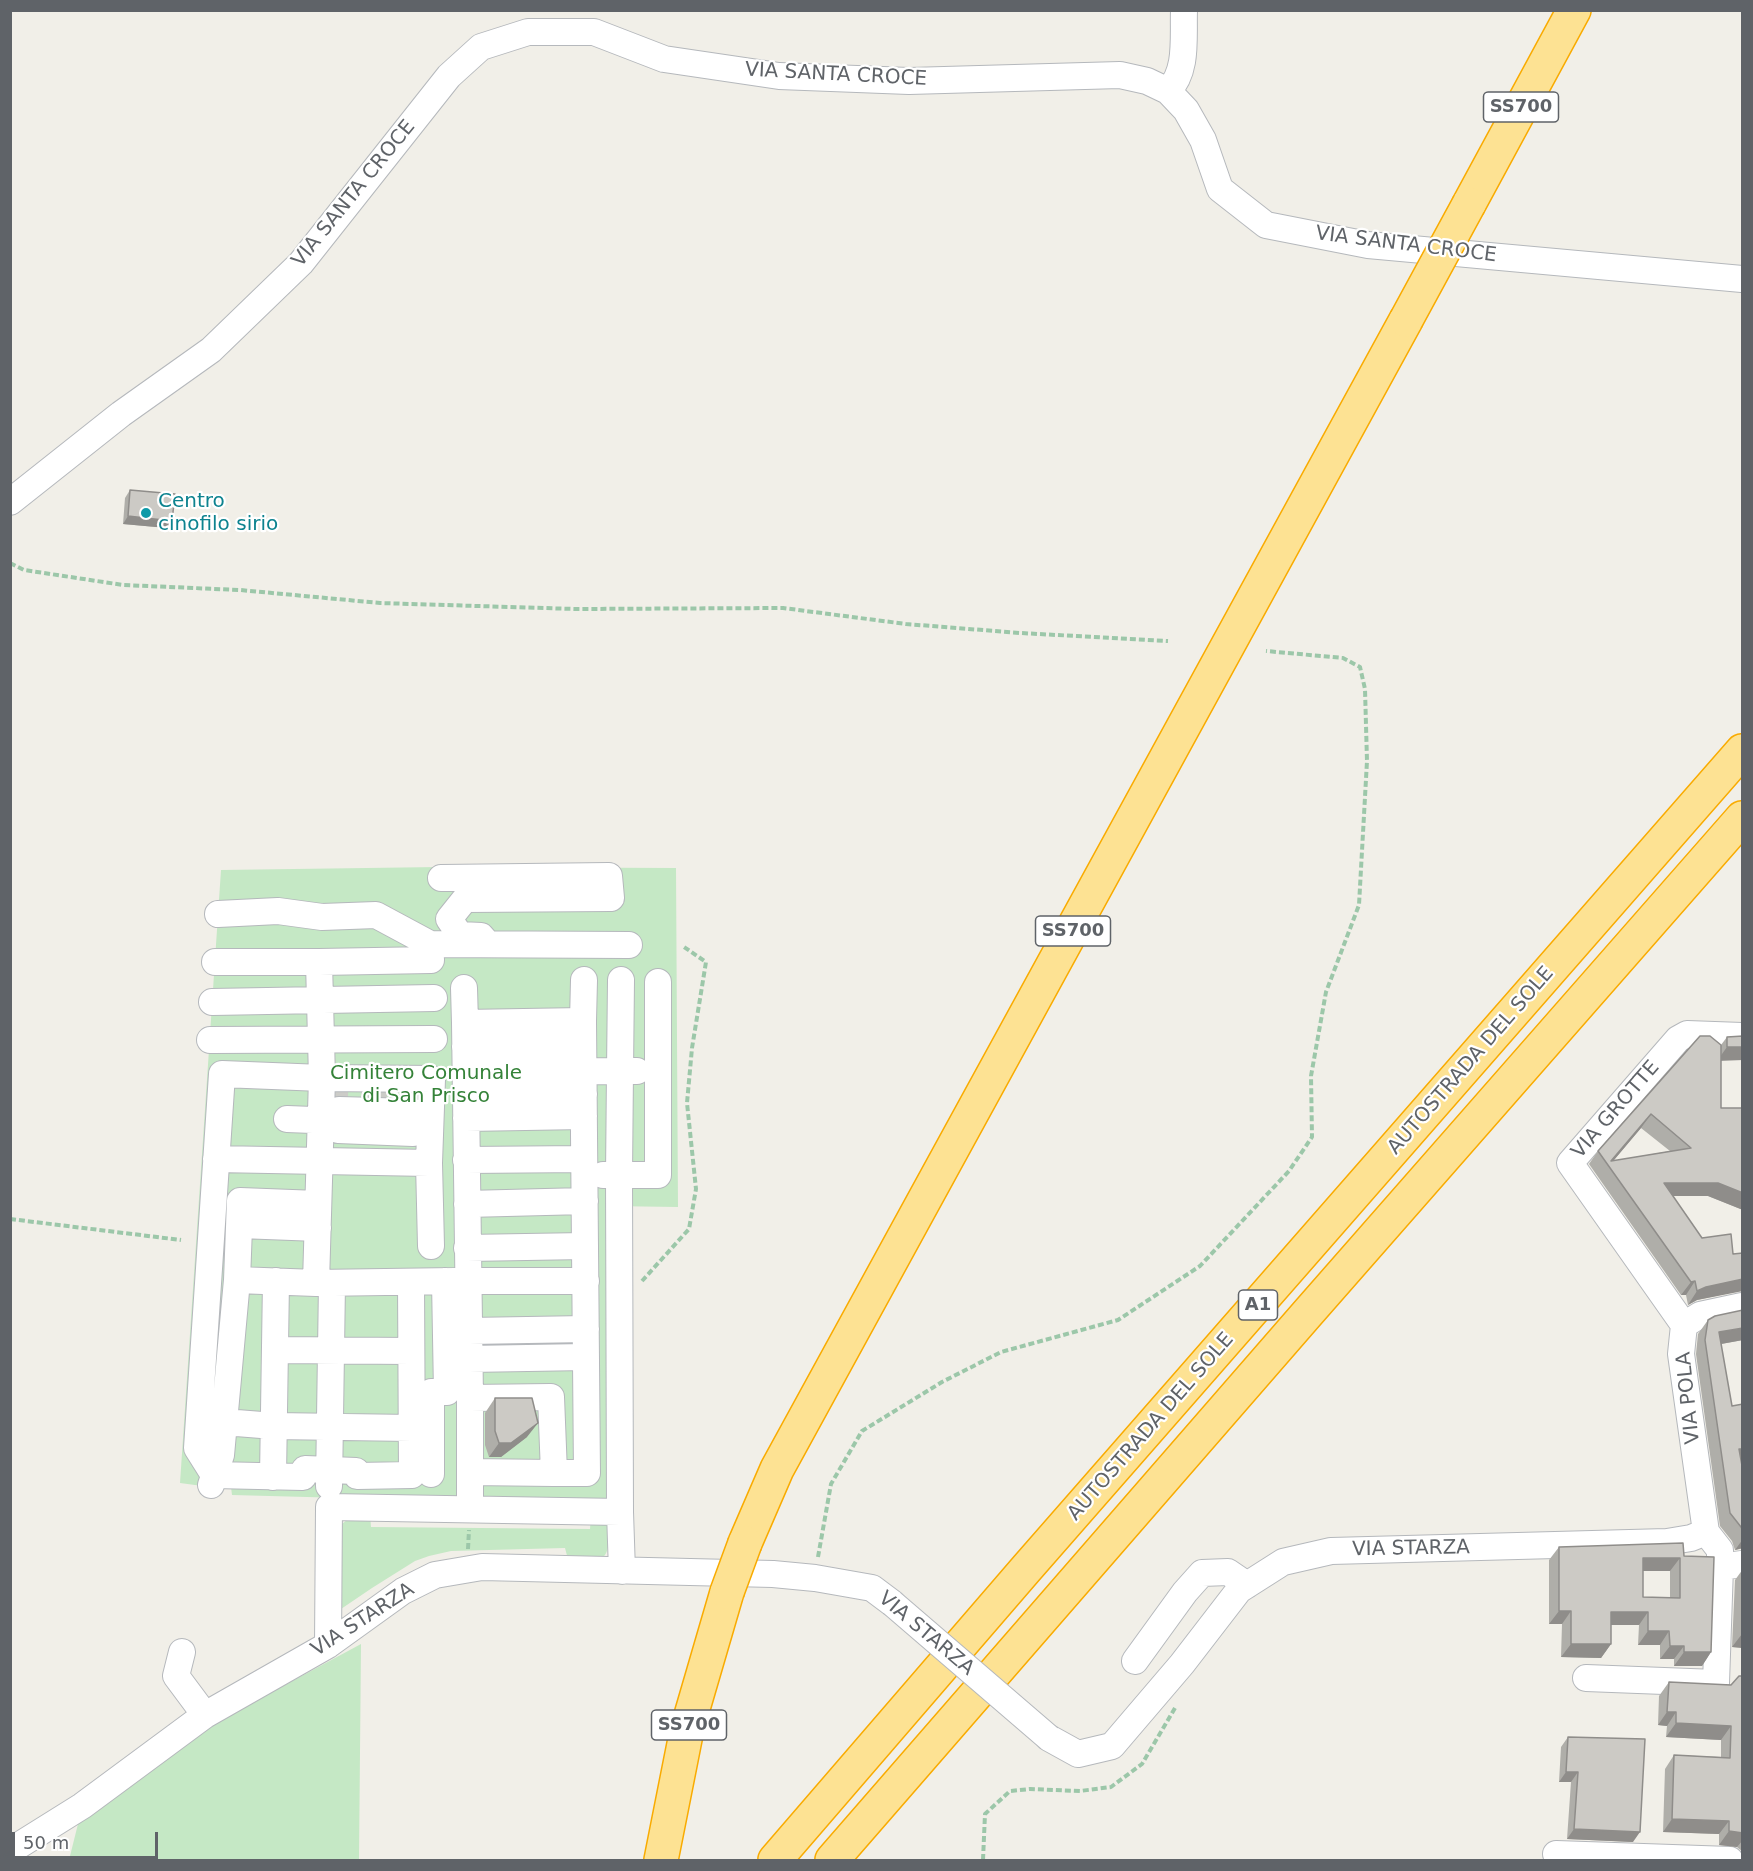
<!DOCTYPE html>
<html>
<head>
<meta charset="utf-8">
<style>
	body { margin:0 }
	#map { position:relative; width:1753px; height:1871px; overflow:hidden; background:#f1efe8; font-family:"DejaVu Sans",sans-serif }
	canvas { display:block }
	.frame { position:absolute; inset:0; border:12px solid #5f6368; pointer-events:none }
	.scale { position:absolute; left:12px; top:1832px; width:146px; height:27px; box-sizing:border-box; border:3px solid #5f6368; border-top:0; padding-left:8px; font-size:18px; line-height:21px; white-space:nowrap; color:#5f6368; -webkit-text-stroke:4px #fff; paint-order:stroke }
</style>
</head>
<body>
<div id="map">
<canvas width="1753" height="1871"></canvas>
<div class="frame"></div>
<div class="scale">50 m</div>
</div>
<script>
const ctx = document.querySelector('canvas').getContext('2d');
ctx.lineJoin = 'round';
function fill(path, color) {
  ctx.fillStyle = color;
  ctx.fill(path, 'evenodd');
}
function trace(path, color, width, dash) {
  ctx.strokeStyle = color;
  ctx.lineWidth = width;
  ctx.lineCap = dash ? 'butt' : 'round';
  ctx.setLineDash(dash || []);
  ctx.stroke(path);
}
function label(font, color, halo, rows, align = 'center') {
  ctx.font = font + ' "DejaVu Sans",sans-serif';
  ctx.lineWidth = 4.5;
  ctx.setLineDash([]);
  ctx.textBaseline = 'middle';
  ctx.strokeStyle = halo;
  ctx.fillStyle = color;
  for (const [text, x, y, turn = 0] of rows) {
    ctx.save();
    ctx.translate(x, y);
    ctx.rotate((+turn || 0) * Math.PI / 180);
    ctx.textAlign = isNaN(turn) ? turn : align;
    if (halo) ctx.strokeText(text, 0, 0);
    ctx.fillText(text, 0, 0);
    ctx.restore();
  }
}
fill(new Path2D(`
	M439 867 676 868 678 1207 608 1206 607 1505 232 1495 231 1487H210L180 1483 221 870Z
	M370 1514 371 1527 590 1529 591 1515 609 1521C609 1561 609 1561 569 1563L565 1548 451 1551 429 1556 415 1561 372 1588 341 1609 335 1529 354 1515Z
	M361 1644 359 1860H69L79 1820 220 1720Z`), '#c5e8c5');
trace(new Path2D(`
	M322 1097 431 1099`), '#ccccc8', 26, [26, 13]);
const minor = new Path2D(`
	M1168 91C1188 71 1183 38 1184 10
	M10 502 121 414 211 350 301 263 449 76 481 47 528 32H594L664 59 779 76 909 81 1120 75 1147 81 1168 91 1186 110 1203 140 1220 189 1266 225 1368 245 1742 279
	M441 878 609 876 611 898 465 899 449 919 460 935 481 936 488 944
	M218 914 278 911 322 917 376 915 430 944
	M215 962H319L322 1078 222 1074 197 1448 214 1475 303 1477 305 1469 356 1471 357 1476 412 1475 411 1282
	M319 962 431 960 430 944 629 945
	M621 980 620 1071H637
	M464 988 465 1023
	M212 1002 434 998
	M583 1021 584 980
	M210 1040 434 1039
	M465 1047 583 1046
	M465 1072 620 1071 619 1175H658V982
	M466 1094H584
	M339 1110 413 1112V1133L338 1130Z
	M466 1118 584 1116
	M287 1119 339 1121
	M216 1159 429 1163
	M466 1160 584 1159
	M603 1175H619L620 1512 622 1571
	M467 1204 585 1201
	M240 1225 318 1228
	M431 1246 429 1163 432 1079 322 1078 316 1283 455 1281
	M467 1248 585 1246
	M237 1280 240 1201 318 1204
	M468 1281H586
	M1742 1306 1700 1315 1684 1325 1681 1354 1706 1532 1720 1550V1567L1742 1564
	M1684 1325 1570 1163 1678 1039 1687 1034 1742 1036
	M469 1331 586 1329
	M275 1350 411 1351
	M469 1359 586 1357
	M470 1398 465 1023 583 1021 587 1473H554
	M224 1422 274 1426 412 1428
	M431 1474V1392H447L445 1281
	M273 1477 276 1281
	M211 1485 221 1455 237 1280 316 1283
	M329 1486 332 1283
	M470 1501V1398L551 1397 554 1473 470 1472
	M328 1645 329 1507 620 1512
	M182 1652 176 1676 205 1715
	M1135 1661 1185 1592 1202 1573 1228 1572 1247 1585
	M1586 1678 1716 1683 1720 1567
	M1049 1738 1078 1754 1112 1746 1182 1664 1239 1590 1283 1562 1331 1551 1667 1542 1691 1538 1706 1532
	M10 1851 82 1806 205 1715 328 1645 403 1591 435 1575 482 1567 773 1574 815 1578 872 1588 892 1603
	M1556 1854 1730 1860`);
const highway = new Path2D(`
	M1469 204 1574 10
	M745 1543 777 1469 1406 320
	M661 1860 687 1729 727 1592
	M775 1860 1026 1569 1742 751
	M832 1860 1306 1315 1742 818`);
trace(minor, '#b5b8bc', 28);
trace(highway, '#f9ab00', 36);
trace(new Path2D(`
	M10 563 24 570 123 585 240 590 380 603 575 609 783 608 906 624 1020 633 1168 641
	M10 1219 181 1240
	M642 1281 689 1229 696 1189 687 1103 692 1048 706 962 684 947
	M468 1549 469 1530
	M818 1557 831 1484 862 1431 942 1382 1001 1352 1118 1320 1200 1266 1289 1171 1312 1137 1311 1076 1326 992 1359 905 1367 761 1365 689 1360 667 1343 658 1266 651
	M983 1860 985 1814 1010 1791 1030 1789 1080 1791 1111 1787 1142 1764 1175 1708`), '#9cc7a9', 4, [6, 3]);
trace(minor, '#fff', 26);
trace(highway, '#fde293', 33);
const minorBridge = new Path2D(`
	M892 1603 1049 1738`);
const highwayBridge = new Path2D(`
	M1406 320 1469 204
	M727 1592 745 1543`);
trace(minorBridge, '#b5b8bc', 28, []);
trace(highwayBridge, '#f9ab00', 36, []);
trace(minorBridge, '#fff', 26);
trace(highwayBridge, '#fde293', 33);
fill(new Path2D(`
	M130 490 167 528 123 524 125 498Z
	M1743 1036 1721 1061V1108H1743V1210L1708 1196H1673L1702 1238 1733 1254 1739 1291 1697 1300 1688 1305 1686 1295H1681L1589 1164 1598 1151 1721 1045 1727 1037ZM1641 1128 1670 1151 1613 1161Z
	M1708 1320 1743 1340 1721 1344 1743 1471V1548L1735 1550 1732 1541 1720 1526 1696 1354 1698 1334Z
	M495 1398 527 1437 501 1457H489L485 1445V1413Z
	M1559 1547 1684 1556 1711 1652 1702 1666H1674V1659H1660V1645H1638L1639 1625H1611V1644L1601 1658 1561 1657 1562 1624H1549V1560ZM1643 1571H1670V1597H1643Z
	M1743 1569V1648L1732 1647 1735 1580Z
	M1743 1676V1852L1737 1847 1719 1845V1834L1663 1832 1665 1769 1674 1755 1721 1757V1740L1666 1737 1667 1726 1658 1725 1659 1696 1669 1682 1731 1685Z
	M1568 1737 1633 1842 1567 1839 1571 1782H1559L1561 1747Z`), '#afaea9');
fill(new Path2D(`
	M128 516 172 521 167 528 123 524Z
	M1727 1047H1743V1060L1717 1061Z
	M1651 1114 1641 1128 1609 1166 1608 1165Z
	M1664 1183H1718L1743 1193V1210L1708 1196H1654Z
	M1743 1279V1291L1697 1300 1688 1305 1697 1291 1706 1287Z
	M1695 1281 1686 1295H1681L1691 1282Z
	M1743 1328V1340L1710 1346 1719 1332Z
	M538 1423 527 1437 501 1457H489L499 1443Z
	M1739 1449H1743V1461L1730 1463Z
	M1743 1539V1548L1735 1550Z
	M1643 1558H1680L1670 1571H1633Z
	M1559 1611H1571L1562 1624H1549Z
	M1611 1612H1648L1639 1625H1601Z
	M1648 1631H1669L1660 1645H1638Z
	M1742 1634H1743V1648L1732 1647Z
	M1571 1644H1611L1601 1658 1561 1657Z
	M1670 1646H1684L1674 1659H1660Z
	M1684 1652H1711L1702 1666H1674Z
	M1667 1712H1676L1667 1726 1658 1725Z
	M1676 1723 1731 1726 1721 1740 1666 1737Z
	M1566 1772H1578L1571 1782H1559Z
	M1672 1819 1729 1821 1719 1834 1663 1832Z
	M1574 1829 1640 1832 1633 1842 1567 1839Z
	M1729 1831 1743 1833V1840L1737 1847 1719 1845Z`), '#8f8d8a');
const building = new Path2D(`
	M130 490 175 494 172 521 128 516Z
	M1700 1036H1710L1721 1045V1108H1743V1193L1718 1183H1664L1702 1238 1731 1234 1733 1254 1743 1253V1279L1706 1287 1697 1291 1695 1281 1691 1282 1598 1151ZM1651 1114 1691 1148 1611 1161Z
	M1743 1036V1047H1727V1037Z
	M1743 1310V1328L1719 1332 1732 1406 1743 1404V1449H1739L1743 1471V1531L1741 1527 1730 1513 1705 1340 1708 1320 1715 1316Z
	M495 1398H532L538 1423 511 1443H499L495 1431Z
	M1683 1543 1684 1556 1714 1557 1711 1652H1684V1646H1670L1669 1631H1648V1612H1611V1644H1571V1611H1559V1547ZM1643 1558H1680V1598L1643 1597Z
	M1739 1676H1743V1833L1729 1831V1821L1672 1819 1674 1755 1730 1758 1731 1726 1676 1723V1712H1667L1669 1682 1731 1685Z
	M1568 1737 1645 1739 1640 1832 1574 1829 1578 1772H1566Z`);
fill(building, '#cccac5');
trace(building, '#8f8d8a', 1.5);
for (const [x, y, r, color] of [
	[146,513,6,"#0f9aa8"]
]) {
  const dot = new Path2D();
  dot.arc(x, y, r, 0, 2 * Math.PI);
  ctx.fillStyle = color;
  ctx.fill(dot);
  trace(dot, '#fff', 2);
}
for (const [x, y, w] of [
	[1521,107,75],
	[1073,931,75],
	[1258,1305,39],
	[689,1725,75]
]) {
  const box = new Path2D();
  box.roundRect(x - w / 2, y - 15, w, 30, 4.5);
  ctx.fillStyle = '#fff';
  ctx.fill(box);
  trace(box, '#5f6368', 1.5);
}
label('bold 18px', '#5f6368', null, [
	["SS700",1521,107],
	["SS700",1073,931],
	["A1",1258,1305],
	["SS700",689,1725]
]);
label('20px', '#5f6368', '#fff', [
	["VIA SANTA CROCE",836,75,3],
	["VIA SANTA CROCE",354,194,-51],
	["VIA SANTA CROCE",1406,245,7],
	["AUTOSTRADA DEL SOLE",1471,1061,-49],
	["VIA GROTTE",1616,1110,-49],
	["VIA POLA",1689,1398,-96],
	["AUTOSTRADA DEL SOLE",1151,1427,-49],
	["VIA STARZA",1411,1549,-1],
	["VIA STARZA",363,1620,-33],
	["VIA STARZA",926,1634,40]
]);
label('20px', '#0d838f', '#fff', [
	["Centro",158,502],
	["cinofilo sirio",158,525]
], 'left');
label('20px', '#348238', '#fff', [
	["Cimitero Comunale",426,1074],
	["di San Prisco",426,1097]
]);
</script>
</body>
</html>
